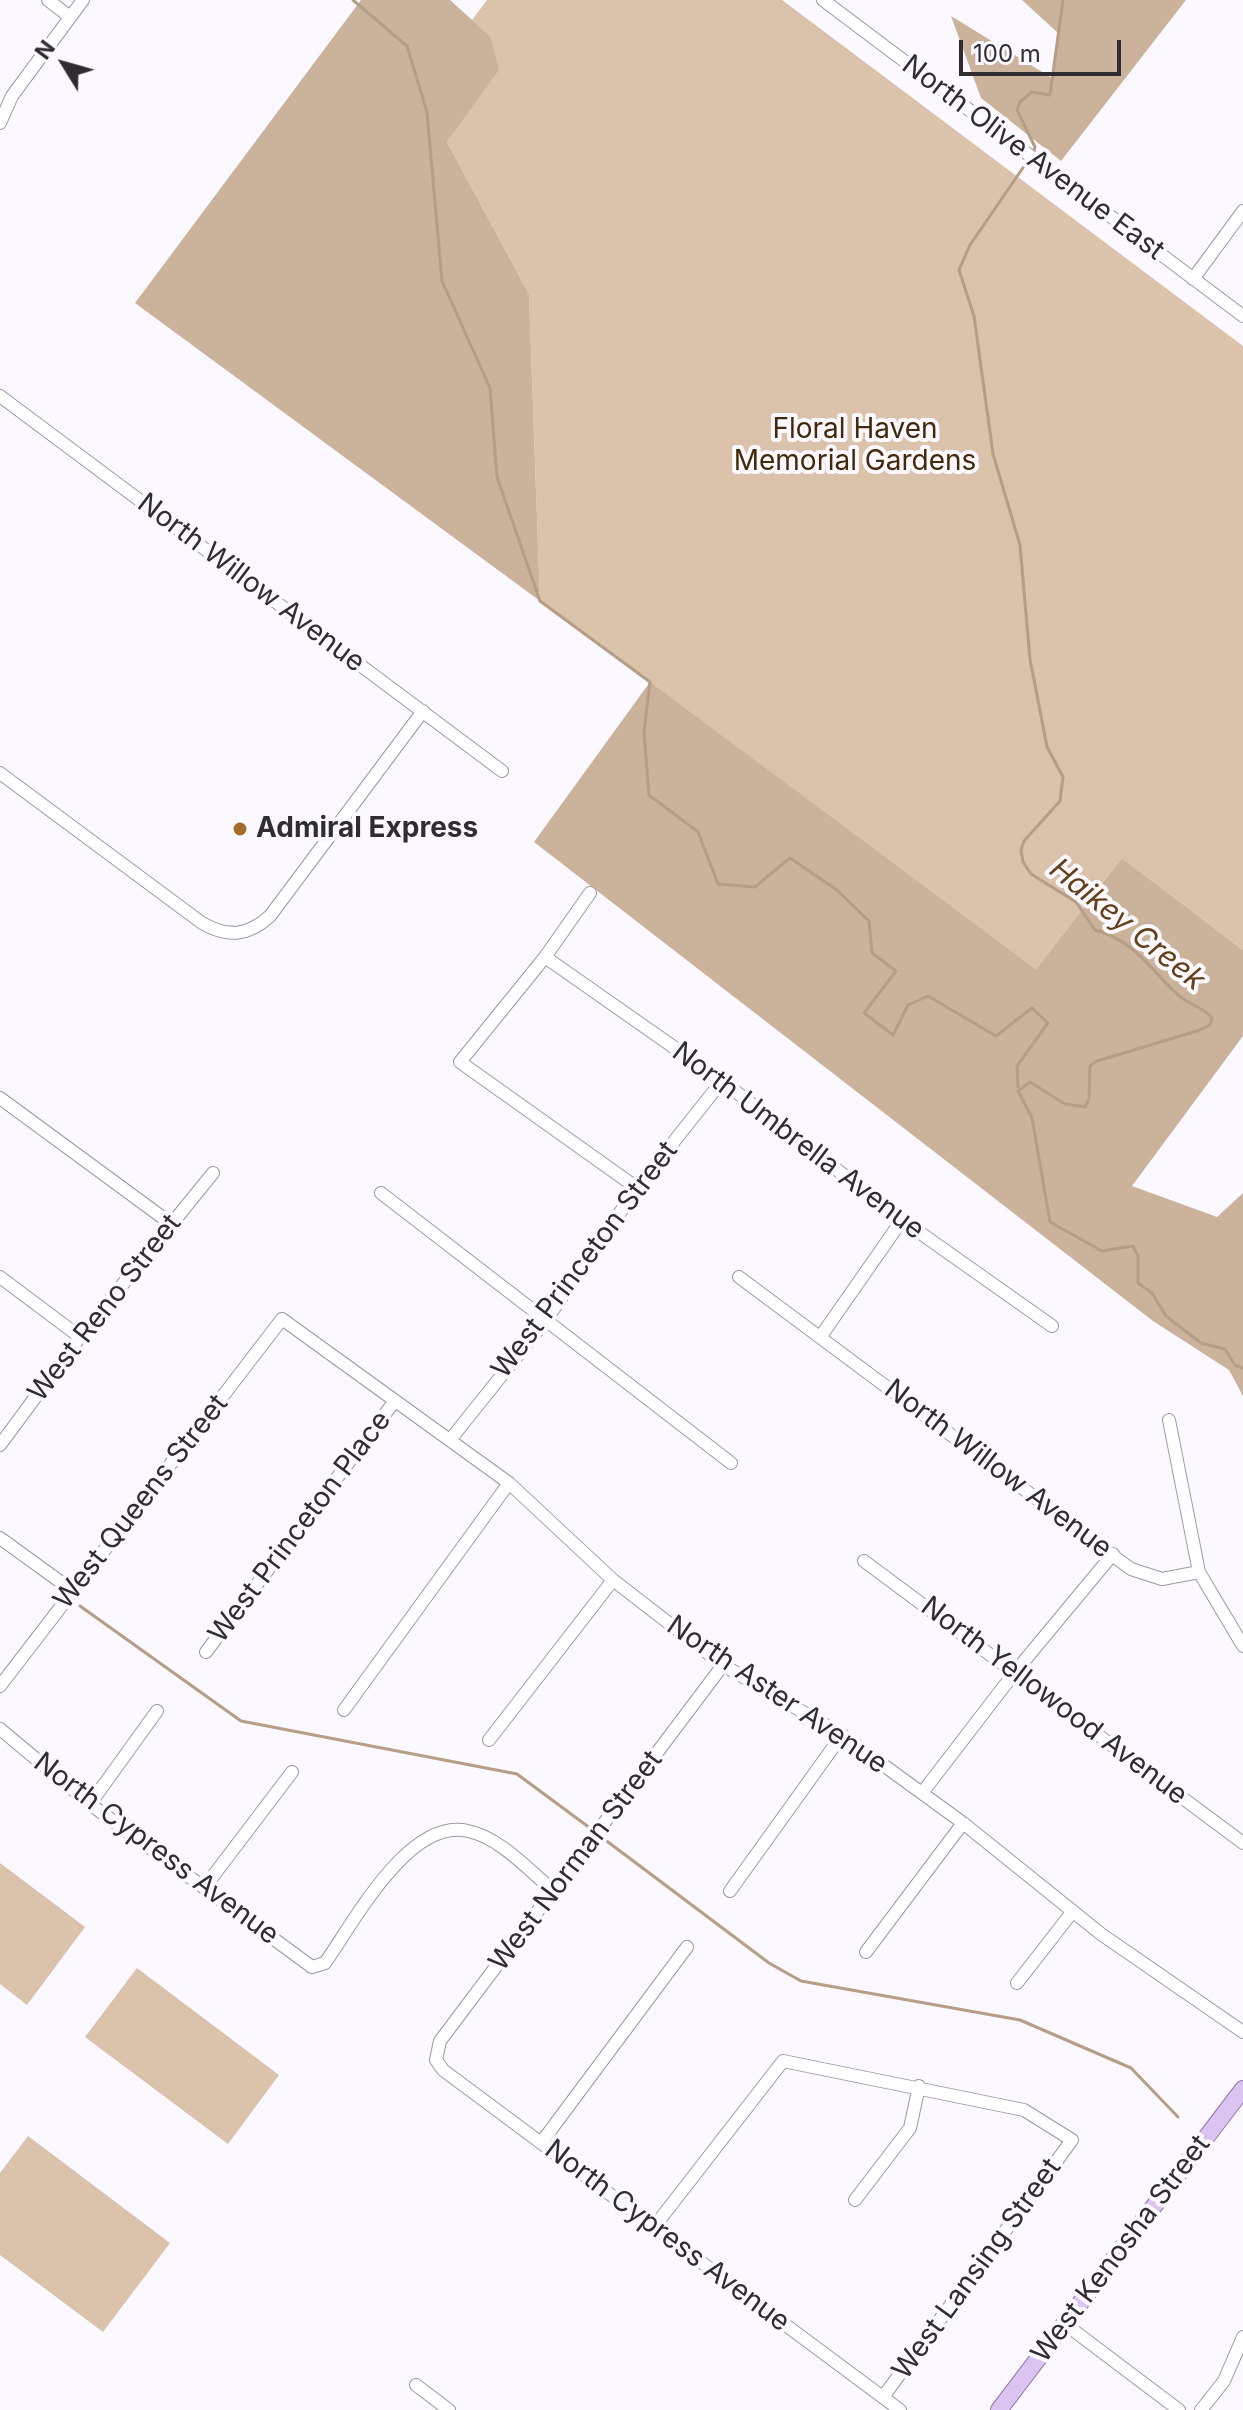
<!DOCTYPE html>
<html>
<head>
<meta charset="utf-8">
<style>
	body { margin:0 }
	#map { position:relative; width:1243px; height:2410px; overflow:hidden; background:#fbf8ff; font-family:Inter,sans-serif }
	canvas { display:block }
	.north { position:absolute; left:24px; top:24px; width:80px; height:80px; -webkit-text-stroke:6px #fbf8ff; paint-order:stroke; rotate:307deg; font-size:22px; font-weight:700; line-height:32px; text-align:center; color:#2f2d31 }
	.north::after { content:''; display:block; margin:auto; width:28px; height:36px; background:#2f2d31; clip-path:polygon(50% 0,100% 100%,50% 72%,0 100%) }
	.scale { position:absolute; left:959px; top:40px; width:162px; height:36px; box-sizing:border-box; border:4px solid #2f2d31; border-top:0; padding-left:10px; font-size:24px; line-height:28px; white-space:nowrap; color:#2f2d31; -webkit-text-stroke:6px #fbf8ff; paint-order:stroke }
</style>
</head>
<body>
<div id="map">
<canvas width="1243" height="2410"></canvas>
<div class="north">N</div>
<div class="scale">100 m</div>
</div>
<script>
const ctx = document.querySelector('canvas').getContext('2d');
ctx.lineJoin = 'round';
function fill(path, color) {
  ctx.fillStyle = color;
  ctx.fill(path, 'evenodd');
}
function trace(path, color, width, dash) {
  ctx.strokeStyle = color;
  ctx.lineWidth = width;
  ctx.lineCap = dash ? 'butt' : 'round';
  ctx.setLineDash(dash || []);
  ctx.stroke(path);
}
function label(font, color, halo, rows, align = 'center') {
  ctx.font = font + ' Inter,sans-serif';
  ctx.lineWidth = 8;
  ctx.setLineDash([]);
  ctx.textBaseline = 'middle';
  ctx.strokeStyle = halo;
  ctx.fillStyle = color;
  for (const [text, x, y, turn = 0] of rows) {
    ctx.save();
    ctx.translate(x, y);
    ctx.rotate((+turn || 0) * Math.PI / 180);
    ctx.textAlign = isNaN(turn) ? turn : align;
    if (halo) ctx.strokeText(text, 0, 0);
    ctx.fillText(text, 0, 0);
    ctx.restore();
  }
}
fill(new Path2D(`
	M487 0H782L1243 346V950L1122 858 1036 969 540 601 529 294 447 142 498 70 491 37 472 20Z
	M0 1863 85 1927 27 2005 0 1984Z
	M137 1968 279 2075 228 2144 85 2037Z
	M28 2136 170 2243 103 2332 0 2255V2173Z`), '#dac2ab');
fill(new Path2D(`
	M361 0H450L491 37 499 70 447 142 529 294 540 601 135 303Z
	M1022 0H1186L1061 161 981 98 951 16 1052 78 1058 33Z
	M650 682 1036 969 1122 858 1243 950V1036L1132 1186 1217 1217 1243 1193V1396L1229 1370 1153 1321 534 842Z`), '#cbb39b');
trace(new Path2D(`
	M353 0 407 46 427 112 442 281 490 388 497 477 540 601 650 682 644 732 649 795 698 832 718 884 755 887 790 858 837 890 869 921 872 953 896 971 864 1013 893 1035 908 1005 928 996 996 1036 1032 1008 1048 1023 1017 1066 1018 1087
	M1033 153 1035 147 1017 110 1020 102 1032 92 1050 95 1063 0
	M1029 159 970 245 959 270 974 316 993 454 1020 545 1030 659 1047 747 1063 777 1060 801 1024 841 1021 850 1023 862 1031 874 1076 902 1095 930C1134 940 1150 969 1177 994 1187 1004 1205 1008 1212 1018L1210 1025 1197 1031 1097 1061 1090 1066 1089 1099 1085 1107 1065 1104 1030 1082 1018 1091 1032 1118 1050 1222 1102 1251 1133 1246 1138 1256V1283L1152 1293 1166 1316 1201 1343 1225 1349 1235 1365 1243 1368
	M80 1606 241 1721 517 1774 590 1828
	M604 1839 769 1963 801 1981 1020 2020 1131 2068 1178 2117`), '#b59e86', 3);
const minor = new Path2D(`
	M48 0 70 17
	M823 0 1243 316
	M0 123 12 96 83 0
	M1193 279 1243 211
	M0 396 502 771
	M0 773 202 923C228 938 248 936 270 916L423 711
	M590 893 545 957 460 1062 637 1188
	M545 957 722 1081 902 1220 1052 1326
	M0 1098 170 1223
	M381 1193 731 1463
	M0 1277 80 1337
	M739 1277 1131 1569 1162 1579 1199 1572
	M821 1336 902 1220
	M1169 1420 1199 1572 1243 1646
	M450 1440 546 1320 637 1188 722 1081
	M0 1445 80 1337 213 1173
	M0 1538 73 1591
	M864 1561 1243 1843
	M206 1652 394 1402
	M723 1665 440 2041 436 2060 443 2070 900 2410
	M0 1686 282 1319 509 1483 613 1580 723 1665 842 1735 963 1823 1101 1934 1243 2032
	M344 1710 509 1483
	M0 1729 90 1804 312 1967 325 1963C354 1922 409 1817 468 1831 501 1838 529 1871 554 1891
	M489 1740 613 1580
	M922 1793 1015 1672 1113 1554
	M90 1804 157 1711
	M204 1888 292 1772
	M730 1891 842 1735
	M866 1952 963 1823
	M1017 1983 1073 1911
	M541 2143 687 1947
	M855 2200 910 2128 919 2086
	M654 2227 783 2061 1024 2110 1072 2140 883 2397
	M1065 2324 1179 2410
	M416 2385 449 2410
	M1201 2410 1224 2381 1243 2337`);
const major = new Path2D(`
	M999 2410 1243 2089`);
trace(minor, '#9d98a2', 14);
trace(major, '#8f76a9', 18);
trace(minor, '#fff', 12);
trace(major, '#dbc4f2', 16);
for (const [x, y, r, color] of [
	[240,829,8,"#a46c29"]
]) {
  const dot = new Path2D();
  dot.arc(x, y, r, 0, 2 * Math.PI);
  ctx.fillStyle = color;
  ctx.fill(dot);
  trace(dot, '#fbf8ff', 3);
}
label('28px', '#2f2d31', '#fbf8ff', [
	["North Olive Avenue East",1033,158,37],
	["North Willow Avenue",251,583,37],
	["North Umbrella Avenue",798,1141,37],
	["West Princeton Street",585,1260,-53],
	["West Reno Street",105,1308,-52],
	["North Willow Avenue",998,1469,37],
	["West Queens Street",141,1502,-52],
	["West Princeton Place",300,1527,-53],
	["North Aster Avenue",777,1695,34],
	["North Yellowood Avenue",1054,1701,37],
	["North Cypress Avenue",156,1849,37],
	["West Norman Street",576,1861,-53],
	["North Cypress Avenue",667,2236,37],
	["West Kenosha Street",1121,2249,-53],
	["West Lansing Street",977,2269,-54]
]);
label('28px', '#422909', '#fbf8ff', [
	["Floral Haven",855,430],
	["Memorial Gardens",855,462]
]);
label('bold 28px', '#2f2d31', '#fbf8ff', [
	["Admiral Express",256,829]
], 'left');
label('italic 30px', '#634118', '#fbf8ff', [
	["Haikey Creek",1127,925,39]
]);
</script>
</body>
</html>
